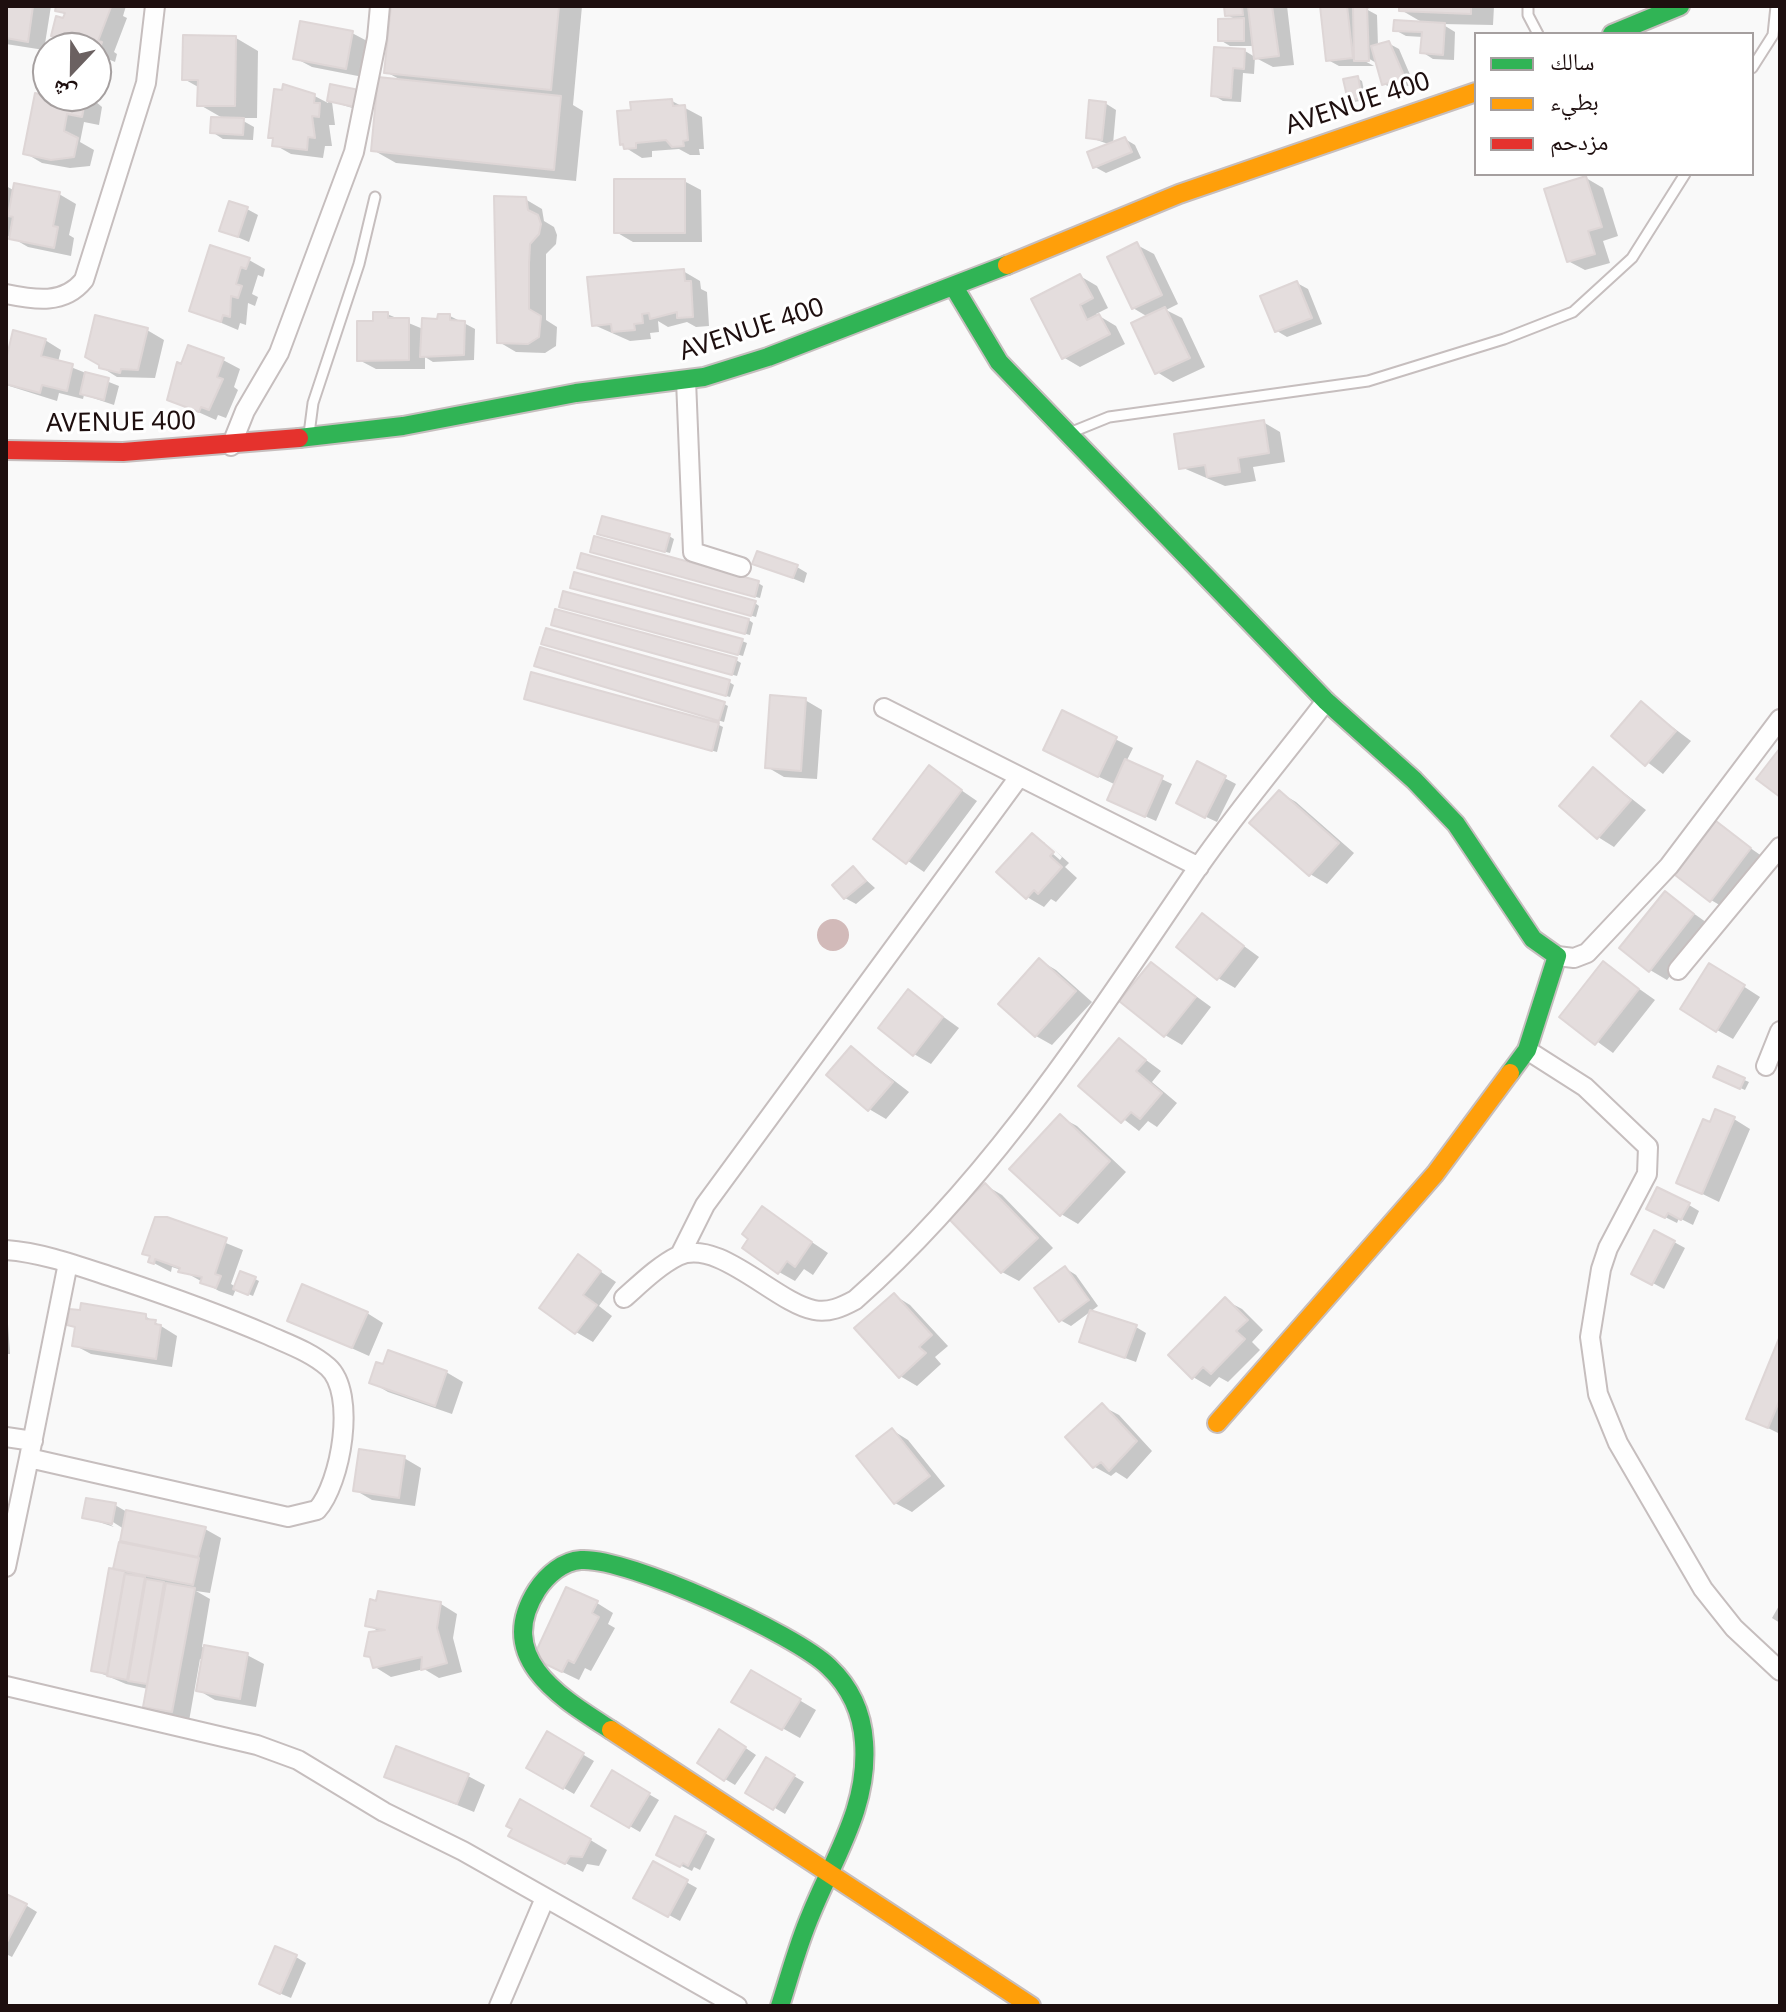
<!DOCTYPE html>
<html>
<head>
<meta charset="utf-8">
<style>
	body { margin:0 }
	#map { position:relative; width:1786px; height:2012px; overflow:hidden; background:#f9f9f9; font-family:"Noto Sans","Noto Naskh Arabic",sans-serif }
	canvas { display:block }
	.frame { position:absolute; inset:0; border:8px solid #1e0f0f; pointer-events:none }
	.legend { position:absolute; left:1474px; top:32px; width:280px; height:144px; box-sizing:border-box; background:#fff; border:2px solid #a59f9f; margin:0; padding:10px 14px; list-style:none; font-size:24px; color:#1e0f0f }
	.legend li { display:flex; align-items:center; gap:16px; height:40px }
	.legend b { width:40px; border:2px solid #a59f9f }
	.north { position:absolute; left:32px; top:32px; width:80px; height:80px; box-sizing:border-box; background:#fff; border:2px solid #a59f9f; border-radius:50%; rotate:202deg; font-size:22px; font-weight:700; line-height:32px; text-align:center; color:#1e0f0f }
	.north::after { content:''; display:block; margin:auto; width:28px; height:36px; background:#6b6161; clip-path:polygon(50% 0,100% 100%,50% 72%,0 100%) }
</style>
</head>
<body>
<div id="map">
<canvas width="1786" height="2012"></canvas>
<div class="frame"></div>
<ul class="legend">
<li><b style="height:10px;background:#30b455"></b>سالك</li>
<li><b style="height:10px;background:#ff9f0a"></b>بطيء</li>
<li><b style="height:10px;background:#e5322d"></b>مزدحم</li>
</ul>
<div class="north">ش</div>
</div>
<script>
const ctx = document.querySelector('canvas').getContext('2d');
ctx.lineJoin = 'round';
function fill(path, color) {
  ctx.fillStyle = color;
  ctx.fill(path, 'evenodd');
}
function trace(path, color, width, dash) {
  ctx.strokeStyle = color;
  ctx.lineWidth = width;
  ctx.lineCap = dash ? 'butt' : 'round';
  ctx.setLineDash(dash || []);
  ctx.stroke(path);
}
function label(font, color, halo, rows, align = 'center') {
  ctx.font = font + ' "Noto Sans",sans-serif';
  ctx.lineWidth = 6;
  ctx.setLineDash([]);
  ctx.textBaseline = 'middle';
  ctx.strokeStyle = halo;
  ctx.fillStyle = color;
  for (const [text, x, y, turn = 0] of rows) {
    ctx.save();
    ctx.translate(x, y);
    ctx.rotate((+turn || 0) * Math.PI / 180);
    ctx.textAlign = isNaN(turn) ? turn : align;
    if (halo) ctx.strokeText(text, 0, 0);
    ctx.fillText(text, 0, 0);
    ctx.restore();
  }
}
fill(new Path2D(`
	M817 935a16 16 0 1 1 32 0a16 16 0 1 1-32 0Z`), '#d2bab9');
fill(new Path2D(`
	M6 6H51L44 50 6 44Z
	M59 6H126L123 16 127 18 114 52 117 54 115 62 96 54V48H72L53 35 66 15 57 10Z
	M393 6H582L573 105 583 111 576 181 396 163 373 150 403 81 386 72Z
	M1226 6H1287L1294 65 1273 67 1256 58 1255 46H1230L1220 40 1237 20 1227 15Z
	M1322 6H1378L1366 9 1377 15 1378 46 1388 43 1399 49 1414 84 1395 90 1384 84 1378 64 1361 54 1359 58 1374 66H1339L1328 60Z
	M1401 6H1494L1493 25 1442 24 1455 32 1454 60 1433 59 1422 52 1423 37 1406 36 1395 30 1425 24 1401 10Z
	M352 33 369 42 363 77 312 67 295 58Z
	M236 38 258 51 257 118H238L254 127 253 140 223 139 212 132 226 120 200 105V88L184 79Z
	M1245 51 1255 57 1254 74 1243 73 1241 102 1223 101 1213 95Z
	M1357 78 1362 81 1366 100 1354 102 1350 99Z
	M48 84V96H89L102 107 99 125 84 122 80 142 94 150 90 166 70 168 42 163 25 153Z
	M284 86 303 90 328 103 332 87 366 112 332 102 335 125H329L332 146H325L323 158 291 154 275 145Z
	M672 101 702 117 704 149H699L700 155H690L679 149 652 151V157L642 158 626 148 622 144Z
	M1105 103 1116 110 1113 144 1125 139 1135 145 1141 158 1106 173 1095 167 1111 145 1088 137Z
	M1586 178 1603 188 1618 236 1603 241 1610 263 1585 270 1568 261Z
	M684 181 701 190 702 242H633L616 232Z
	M6 186 15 191 59 194 76 204 69 235 74 238 71 256 28 247 9 236 6 238Z
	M525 199 542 209 544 221 554 227 557 235 556 244 546 254V320L557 327 556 346 545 353 516 352 499 342Z
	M247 209 258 215 249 242 221 230Z
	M1137 245 1154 254 1178 304 1166 310 1182 318 1205 367 1173 382 1157 372 1148 317 1133 308Z
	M249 260 265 269 263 277 258 275 252 294 258 297 255 306 248 303 246 325 240 323 238 330 191 310Z
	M683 271 700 281 701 289 707 292 709 326 696 327 687 322 668 327 658 321 659 332 650 333 651 339 630 341 594 325Z
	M1080 276 1097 286 1108 308 1096 314 1116 326 1125 344 1080 367 1063 357Z
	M1297 283 1308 289 1322 324 1287 337 1277 331Z
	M387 314 423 329 424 320 450 316 464 323 475 329 474 360 433 362 425 357V369H376L359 360 375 323Z
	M147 330 164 340 155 378 117 377 101 367Z
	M45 340 61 350 58 362 119 386 114 405 84 395 83 399 59 393 57 401 6 385V367Z
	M223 360 240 369 234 387 238 390 226 418 218 415 216 420 169 399Z
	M1263 422 1280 432 1285 462 1253 467 1256 481 1225 486 1181 467Z
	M604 518 669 536 674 539 670 553 604 536Z
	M597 554 758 583 763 586 760 598Z
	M755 563 797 567 807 573 804 583Z
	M583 569 755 603 759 606 756 617Z
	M576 575 749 620 753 623 750 635 577 590 572 587Z
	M561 606 742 641 747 643 743 656Z
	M553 624 736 660 741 663 737 676Z
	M547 630 729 682 734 685 730 697 548 645Z
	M541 668 724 704 728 706 724 722Z
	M532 674 719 725 723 727 717 752 531 701 526 698Z
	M805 700 822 710 817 779 784 777 767 767Z
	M1642 704 1691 741 1663 774 1613 736Z
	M1063 713 1133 748 1126 762 1172 784 1156 821 1120 805 1116 785 1062 759Z
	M1198 764 1236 784 1217 822 1189 809Z
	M929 768 977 801 924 872 876 839Z
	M1594 769 1646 810 1614 847 1598 837Z
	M1279 792 1296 802 1354 853 1327 884 1310 874Z
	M1716 824 1766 859 1728 910 1711 900Z
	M1032 835 1045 843V847L1060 860 1062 857 1048 844 1069 863 1065 867 1077 878 1056 902 1051 899 1044 907 1027 897Z
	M854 869 875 888 856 904 845 898Z
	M1665 893 1710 925 1667 980 1650 970Z
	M1203 916 1259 957 1235 988 1218 978Z
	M1039 960 1056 970 1092 1002 1052 1045 1036 1036Z
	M1152 964 1211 1007 1182 1045 1165 1035Z
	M1604 964 1655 1000 1613 1053 1562 1016Z
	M1726 975 1760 997 1733 1039 1717 1030Z
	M909 992 959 1028 931 1064 914 1054Z
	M1119 1040 1161 1071 1152 1082 1177 1103 1157 1127 1148 1121 1139 1131 1081 1086Z
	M852 1048 909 1092 886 1119 869 1109Z
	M1719 1069 1749 1082 1745 1090 1720 1079Z
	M1060 1117 1077 1126 1126 1172 1078 1224 1061 1214Z
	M1734 1119 1750 1129 1719 1202 1678 1182 1711 1124Z
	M985 1185 1002 1195 1053 1248 1019 1281 1002 1272Z
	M1689 1205 1699 1211 1693 1225 1679 1218 1677 1223 1659 1214Z
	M763 1209 828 1253 813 1275 804 1269 795 1281 779 1272Z
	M167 1219 243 1250 231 1284 236 1287 255 1279 259 1281 253 1296 236 1289 233 1296 219 1291 181 1270 172 1267 171 1272 150 1261Z
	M1674 1242 1685 1248 1664 1289 1634 1273Z
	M579 1257 616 1282 599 1306 612 1316 593 1342 576 1332Z
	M1065 1268 1076 1275 1098 1306 1071 1326 1060 1320Z
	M6 1294 10 1354H6Z
	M894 1295 910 1305 948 1346 935 1357 941 1364 917 1386 900 1376Z
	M1225 1300 1242 1309 1263 1330 1252 1342 1260 1350 1228 1382 1219 1377 1210 1387 1193 1377Z
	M367 1313 383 1323 369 1356 289 1320Z
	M145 1316 177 1336 172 1367 91 1354 74 1345 77 1329 69 1324Z
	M1136 1327 1146 1333 1136 1362 1081 1342Z
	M1780 1342V1434L1748 1418Z
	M446 1372 463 1382 452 1414 388 1392 371 1382Z
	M1102 1406 1119 1415 1152 1451 1127 1479 1116 1472 1111 1476 1095 1467Z
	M892 1430 908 1440 945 1486 912 1512 895 1503Z
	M404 1458 421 1468 415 1506 372 1500 355 1490Z
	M115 1505 127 1512 205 1529 221 1538 210 1593 196 1591 210 1599 202 1647 247 1655 264 1664 256 1707 215 1700 198 1690 204 1660 200 1659 189 1721 162 1716 145 1706 148 1689 126 1684 93 1670 124 1529 105 1517 103 1520 114 1527 84 1517Z
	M597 1603 613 1613 608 1624 615 1628 591 1671 585 1668 579 1680 552 1667Z
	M441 1604 457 1614 453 1638 462 1672 439 1678 424 1669 391 1677 375 1667 373 1659 366 1655 378 1631 368 1625Z
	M1780 1604V1623L1772 1618Z
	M752 1672 816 1710 800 1738 734 1701Z
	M548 1734 594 1761 574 1794 528 1767Z
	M731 1738 756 1755 735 1785 725 1779Z
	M767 1760 804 1782 785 1814 748 1792Z
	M612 1773 659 1800 640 1832 593 1805Z
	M386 1776H468L485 1785 474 1812Z
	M554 1818 607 1850 599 1866 587 1864 583 1872 528 1844 549 1819Z
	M705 1833 715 1839 700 1870 694 1867 692 1871 669 1860Z
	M654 1864 697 1888 680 1921 636 1897Z
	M6 1893 37 1912 12 1957 6 1954Z
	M296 1957 306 1963 291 1998 272 1990Z`), '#0003');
const building = new Path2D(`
	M6 6H33L28 42 6 38Z
	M56 6 111 7 98 41 102 42 98 54 96 48H87L89 41 81 38 71 48 65 46 67 40 51 36 56 16 63 18 65 13 55 11Z
	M391 6H559L551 90 384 73Z
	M1224 6H1242L1243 15 1225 16Z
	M1248 6H1272L1279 56 1254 59Z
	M1320 6H1347L1353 58 1326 61Z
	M1399 6H1471V14L1399 11Z
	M1353 7H1367L1369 61H1354Z
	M1244 18V41H1218V19Z
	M1394 20 1445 23 1443 55 1420 53 1422 32 1393 31Z
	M300 21 353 31 346 69 293 59Z
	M183 35 236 36 235 106H197L198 80H182Z
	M1389 41 1405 78 1382 85 1371 46Z
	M1214 47 1245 49 1244 69 1233 68 1231 98 1211 96Z
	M1358 76 1362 98 1348 101 1343 79Z
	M378 77 561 96 554 170 371 151Z
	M43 81 48 82V96H86L82 117 67 114 64 131 78 138 74 157 51 160 23 154 35 93 40 94Z
	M283 84 315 94 314 103H320L319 117 312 116 315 138 308 137 307 150 272 146 273 138H268L274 89 282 90Z
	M330 84 359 90 355 107 327 101Z
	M672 99 673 106 685 105 688 140 683 141 684 146 672 147 666 140 636 143V148L624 149 623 144 620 145 617 111 631 110 630 102Z
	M1089 100 1106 102 1102 140 1086 138Z
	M211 117 244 118 243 135 210 133Z
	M1125 137 1132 152 1093 168 1087 152Z
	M1586 176 1602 227 1588 231 1595 254 1567 262 1544 189Z
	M614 179H685V233H614Z
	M14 183 60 192 53 226 58 227 54 248 9 239 13 217 8 216Z
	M494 196 526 197 528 210 538 215 541 224 539 234 530 244 529 263V309L541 316 539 337 528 344 497 343Z
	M229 201 248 207 238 237 219 231Z
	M1137 242 1162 295 1132 309 1107 257Z
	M210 245 250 258 246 269 241 267 236 284 242 286 238 298 231 296 230 317 223 315 221 322 189 311Z
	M684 269 685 281H691L693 317 677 318V312L650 319 649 313 642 314 643 323 634 324 635 330 612 332 611 324 592 326 587 277Z
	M1080 274 1093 298 1080 305 1087 320 1099 314 1110 334 1062 359 1031 299Z
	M1297 281 1312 318 1275 332 1260 296Z
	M1165 307 1190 358 1155 374 1131 323Z
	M373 312H388V318H409V360L357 361V321H373Z
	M438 314H450V320L465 321 464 355 420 357 422 318 437 319Z
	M95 315 148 328 138 370 121 369 120 373 99 368V365L85 357Z
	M13 330 46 339 41 356 73 364 67 391 42 385 40 393 6 384V360Z
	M188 345 224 358 217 377 223 379 209 410 201 407 199 412 167 400 177 362 181 364Z
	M85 372 109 378 104 400 80 394Z
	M1264 420 1269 453 1238 458 1240 472 1207 477 1205 465 1179 469 1174 434Z
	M602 516 670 534 665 552 597 534Z
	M594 536 759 581 755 597 590 552Z
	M757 551 798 565 793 578 752 564Z
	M581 553 756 601 751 616 577 568Z
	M574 572 749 619 745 634 570 588Z
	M563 591 743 639 738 655 559 607Z
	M555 609 737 658 732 675 551 625Z
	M546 628 730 680 726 696 541 644Z
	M540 647 725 702 719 721 534 666Z
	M531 672 719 723 712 751 524 699Z
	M770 695 806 698 801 771 765 768Z
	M1641 701 1676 731 1645 766 1611 736Z
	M1062 710 1117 737 1098 777 1043 750Z
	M1780 748V797L1756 779Z
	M1125 759 1163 776 1145 817 1107 800Z
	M1197 761 1226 776 1205 818 1176 803Z
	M929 765 962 790 906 864 873 839Z
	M1593 767 1631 800 1597 839 1559 806Z
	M1279 790 1339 843 1309 876 1249 823Z
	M1716 821 1751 848 1710 902 1675 875Z
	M1032 833 1054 852 1050 856 1062 867 1038 894 1034 890 1026 899 996 872Z
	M853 866 866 881 844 899 832 885Z
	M1665 891 1694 914 1649 972 1619 948Z
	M1202 913 1244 946 1217 980 1176 947Z
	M1039 958 1076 991 1035 1037 998 1004Z
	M1603 961 1639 989 1595 1045 1559 1017Z
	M1151 962 1196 997 1164 1037 1119 1001Z
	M1709 963 1745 985 1716 1032 1680 1009Z
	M908 989 943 1017 913 1056 878 1028Z
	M1119 1038 1146 1060 1136 1071 1162 1093 1140 1119 1131 1112 1121 1123 1078 1086Z
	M851 1046 893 1082 868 1111 826 1075Z
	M1718 1066 1745 1078 1740 1089 1713 1077Z
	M1715 1109 1735 1117 1702 1194 1676 1183 1703 1119 1710 1122Z
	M1060 1114 1110 1161 1060 1216 1009 1169Z
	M985 1183 1038 1238 1001 1273 948 1218Z
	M1657 1187 1690 1203 1681 1220 1668 1213 1665 1218 1646 1209Z
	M762 1206 812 1242 795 1267 787 1261 778 1274 742 1248 748 1239 742 1234Z
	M155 1217H167L227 1238 215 1274 221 1276 216 1288 200 1283 202 1277 178 1272 180 1268 155 1259 154 1264 148 1262 150 1256 142 1254Z
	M1654 1230 1675 1241 1652 1285 1631 1274Z
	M578 1254 601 1271 583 1295 597 1305 575 1334 539 1308Z
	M1065 1266 1089 1300 1059 1322 1034 1288Z
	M240 1271 256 1277 248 1295 233 1289Z
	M302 1284 368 1312 352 1348 287 1321Z
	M894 1293 932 1335 919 1347 926 1353 899 1378 854 1328Z
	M1225 1297 1248 1320 1236 1331 1245 1339 1211 1374 1203 1367 1192 1379 1168 1355Z
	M81 1303 146 1314V1319L156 1320 155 1324 161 1325 156 1359 72 1346 75 1327 67 1325 69 1309 80 1310Z
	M1090 1310 1137 1325 1125 1358 1079 1342Z
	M1780 1336V1399L1768 1428 1746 1419Z
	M388 1350 447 1371 435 1406 369 1383 376 1362 383 1364Z
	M1102 1403 1137 1441 1109 1471 1101 1462 1093 1468 1065 1437Z
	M892 1428 930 1476 894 1504 856 1456Z
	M359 1449 405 1456 399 1498 353 1491Z
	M86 1498 116 1503 112 1524 82 1518Z
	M126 1510 206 1527 198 1557 120 1541Z
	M119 1542 199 1558 193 1585 113 1569Z
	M109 1568 125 1571 107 1674 91 1671Z
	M125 1574 145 1577 127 1680 107 1676Z
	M146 1579 164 1582 147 1684 128 1681Z
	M166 1583 195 1588 172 1712 143 1707Z
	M566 1587 598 1601 592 1613 599 1617 574 1663 568 1660 562 1672 533 1658Z
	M378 1591 441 1602 437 1628 447 1663 421 1670 422 1657 373 1668 370 1657 364 1656 369 1632 385 1630 365 1626 370 1599 376 1601Z
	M204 1645 248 1653 240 1699 196 1691Z
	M751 1670 801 1699 782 1730 731 1702Z
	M719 1729 746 1747 724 1781 697 1763Z
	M547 1731 584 1753 563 1789 526 1768Z
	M396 1746 469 1774 457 1804 384 1777Z
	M766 1757 795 1775 773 1810 745 1793Z
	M612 1770 650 1793 629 1828 591 1806Z
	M520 1799 591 1839 582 1857 570 1856 565 1864 508 1836 512 1829 506 1826Z
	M675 1816 706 1832 688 1866 683 1863 680 1867 656 1855Z
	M653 1861 688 1880 668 1917 633 1898Z
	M6 1894 27 1904 6 1944Z
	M275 1946 297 1955 280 1994 259 1984Z`);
fill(building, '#e4dddd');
trace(building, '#ded6d6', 2);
const lane = new Path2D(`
	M1528 6V15L1538 34
	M1752 68 1773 35 1776 6
	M1072 432 1109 417 1368 381 1504 339 1573 312 1632 258 1685 174
	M309 434 313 403 359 264 375 197`);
const street = new Path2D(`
	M6 294C35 300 64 305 84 280L146 83 155 6
	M686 380 693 552 741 567
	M231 446 245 411 279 353 354 152 377 38 380 6
	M884 708 1199 867
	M1557 956 1574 958 1587 953 1669 866 1780 719
	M1678 970 1780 847
	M1527 1050 1585 1087 1648 1147 1647 1174 1608 1248 1601 1269 1590 1337 1598 1394 1618 1443 1703 1589 1734 1628 1780 1671
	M1766 1066 1780 1031
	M6 1250C45 1253 81 1267 118 1279 169 1296 219 1314 268 1335 288 1344 311 1352 328 1367 357 1393 341 1483 317 1510L288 1517 29 1458 6 1567
	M680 1255 705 1205 1019 777
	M624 1298C640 1284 658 1266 678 1256 718 1237 776 1303 814 1310 829 1313 842 1307 855 1300 994 1177 1093 1021 1197 869 1237 811 1283 757 1326 701
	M6 1437 33 1441
	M29 1458 68 1263
	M6 1686 257 1745 298 1760 384 1812 463 1851 737 2006
	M499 2006 545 1898`);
const fast = new Path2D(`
	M1612 34 1680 6
	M954 287 999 362 1326 701 1414 780 1456 824 1533 939 1557 956 1527 1050 1510 1073
	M299 438 403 426 576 393 704 377 768 357 1007 265
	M611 1730C563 1699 493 1659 537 1590 547 1575 563 1561 581 1560 628 1557 795 1634 829 1667 850 1687 862 1713 864 1742 869 1807 834 1857 811 1914 798 1944 790 1975 780 2006`);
const slow = new Path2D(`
	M1007 265 1179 194 1476 92
	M1217 1423 1435 1174 1510 1073
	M611 1730 1031 2006`);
const jam = new Path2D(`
	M6 450 123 452 299 438`);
trace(lane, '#c6bebe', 13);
trace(street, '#c6bebe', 22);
trace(fast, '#c6bebe', 22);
trace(slow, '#c6bebe', 22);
trace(jam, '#c6bebe', 22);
trace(lane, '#fefefe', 9);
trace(street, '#fefefe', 18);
trace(fast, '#30b455', 18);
trace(slow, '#ff9f0a', 18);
trace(jam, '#e5322d', 18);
label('26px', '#1e0f0f', '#fff', [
	["AVENUE 400",1358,104,-18],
	["AVENUE 400",752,330,-18],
	["AVENUE 400",121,423,-1]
]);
</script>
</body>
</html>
